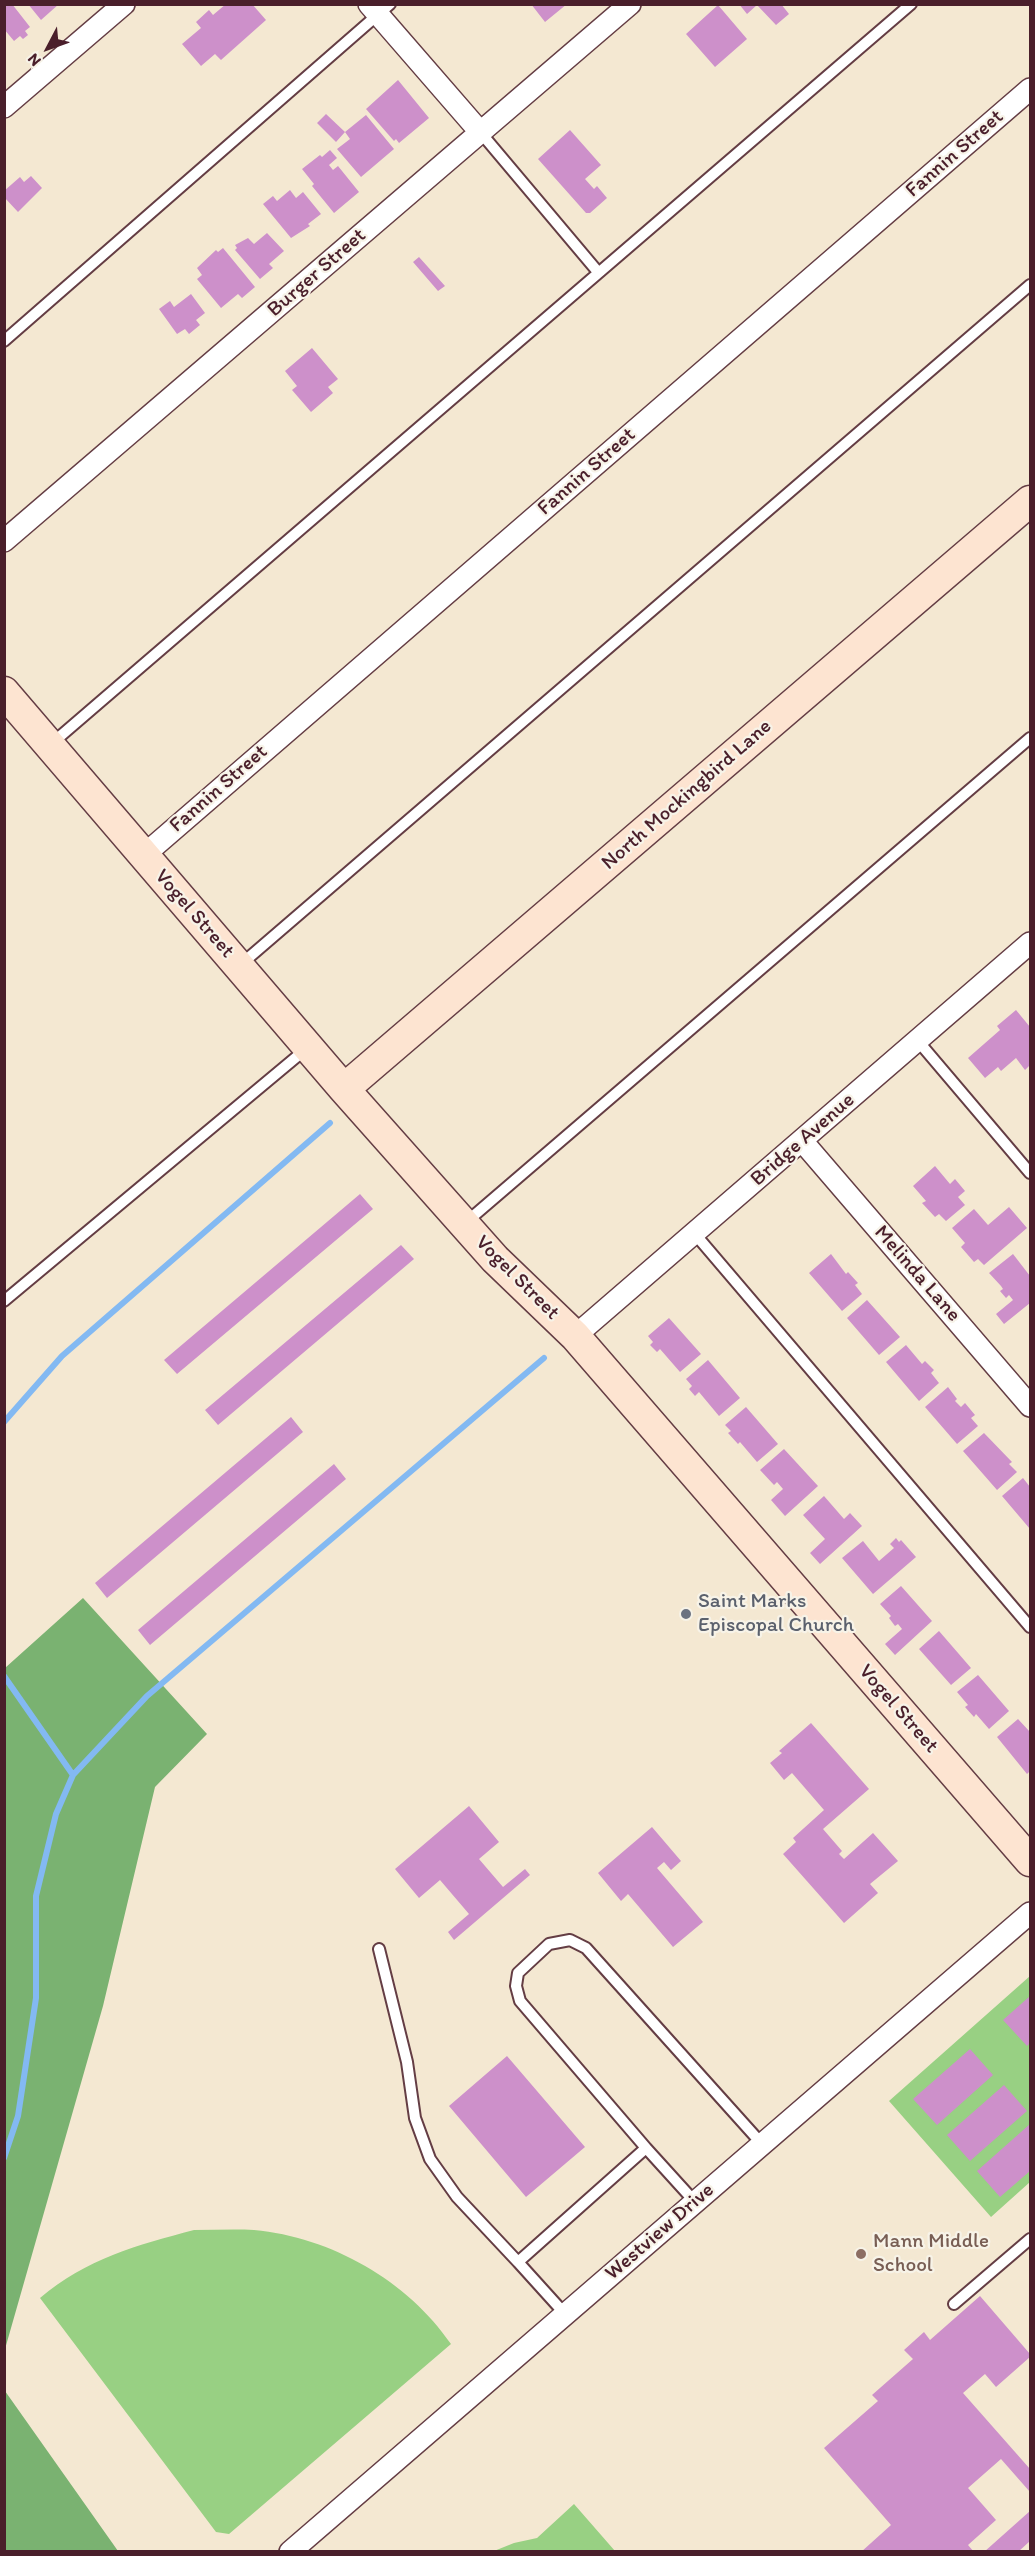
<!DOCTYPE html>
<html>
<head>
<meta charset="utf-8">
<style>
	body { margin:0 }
	#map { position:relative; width:1035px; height:2556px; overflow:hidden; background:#f4e8d2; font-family:Itim,sans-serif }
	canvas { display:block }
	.frame { position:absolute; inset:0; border:6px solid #4a1f2b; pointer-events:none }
	.north { position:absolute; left:18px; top:18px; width:60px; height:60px; -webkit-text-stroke:4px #f7f3e8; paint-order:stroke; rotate:229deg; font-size:16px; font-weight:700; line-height:24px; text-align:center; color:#4a1f2b }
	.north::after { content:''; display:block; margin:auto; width:21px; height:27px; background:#4a1f2b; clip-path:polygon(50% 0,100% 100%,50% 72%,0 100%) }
</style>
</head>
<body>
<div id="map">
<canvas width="1035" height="2556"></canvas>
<div class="frame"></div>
<div class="north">N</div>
</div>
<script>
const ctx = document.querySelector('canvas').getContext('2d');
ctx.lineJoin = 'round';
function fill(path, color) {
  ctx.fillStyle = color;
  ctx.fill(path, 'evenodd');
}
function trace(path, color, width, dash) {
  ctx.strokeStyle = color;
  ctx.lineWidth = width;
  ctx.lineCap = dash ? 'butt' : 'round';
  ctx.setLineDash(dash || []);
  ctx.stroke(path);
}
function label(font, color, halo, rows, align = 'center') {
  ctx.font = font + ' Itim,sans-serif';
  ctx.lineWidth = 4.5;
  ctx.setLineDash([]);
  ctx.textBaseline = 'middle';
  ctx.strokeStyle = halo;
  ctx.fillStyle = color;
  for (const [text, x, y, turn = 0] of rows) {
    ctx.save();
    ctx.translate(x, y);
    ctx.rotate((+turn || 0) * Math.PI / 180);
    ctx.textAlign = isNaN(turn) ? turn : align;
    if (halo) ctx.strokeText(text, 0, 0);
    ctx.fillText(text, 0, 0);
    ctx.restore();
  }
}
fill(new Path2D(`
	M1030 1976V2182L991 2217 889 2101Z
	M194 2230C214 2230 235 2229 254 2230 331 2237 408 2281 451 2344L229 2534 216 2532 40 2298C86 2259 137 2245 194 2230Z
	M574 2504 615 2551H494L514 2543 537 2538Z`), '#98d083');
fill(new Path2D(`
	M83 1598 207 1734 155 1787 103 2006 5 2349V1668Z
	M4 2391H5L118 2551H5Z`), '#7ab271');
trace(new Path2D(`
	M4 1422 62 1356 330 1123
	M4 1676 73 1775
	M4 2158 18 2116 36 1998V1896L56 1814 73 1775 147 1696 544 1358`), '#83b9f2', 6);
fill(new Path2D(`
	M4 4H12L30 27 25 31 28 35 23 39 20 36 14 41 4 29Z
	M28 4H59L41 20Z
	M226 4H252L266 20 221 60 215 54 201 66 182 44 201 28 196 22 209 10 213 15Z
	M531 4H567L545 22Z
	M739 4H781L789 14 776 25 757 5 747 14Z
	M718 5 747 39 715 67 686 34Z
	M398 80 429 118 399 143 396 139 394 141 366 109Z
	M326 114 345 132 366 115 394 149 361 177 337 149 350 139 345 132 336 142 317 123Z
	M570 130 601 165 585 179 594 189 597 186 607 198 590 213H586L538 159Z
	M330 150 337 158 329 165 333 170 338 166 359 192 334 213 312 186 314 184 302 169 320 155 322 157Z
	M31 176 42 188 18 212 4 197V191L20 177 24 182Z
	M290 190 296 198 303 192 321 214 308 224 310 226 291 238 263 204 273 196 277 201Z
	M267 233 284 251 269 264 273 268 260 279 235 250 237 248 235 245 248 238 254 244Z
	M223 248 255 287 242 298 238 294 221 308 197 279 202 275 197 268 216 250 218 252Z
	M419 257 445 286 438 291 413 262Z
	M191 294 205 313 196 320 200 325 189 334 185 329 177 334 159 309 170 301 174 307Z
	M312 348 338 379 328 387 333 393 311 412 292 390 297 386 285 371Z
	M1016 1010 1030 1027V1065L1025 1070 1016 1058 1001 1071 998 1067 985 1078 968 1058 1000 1030 997 1026Z
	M935 1166 950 1184 955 1179 965 1191 958 1197 965 1205 946 1221 939 1214 935 1217 922 1203 926 1201 913 1186Z
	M360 1194 373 1209 177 1374 164 1360Z
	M1009 1207 1027 1228 984 1265 978 1259 974 1262 961 1247 965 1243 952 1228 974 1209 988 1225Z
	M401 1245 414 1259 218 1425 205 1410Z
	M831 1254 846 1274 848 1272 858 1283 855 1285 862 1294 842 1311 809 1273Z
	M1013 1254 1030 1276V1303L1004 1324 996 1314 1013 1300 1009 1295 1006 1298 1000 1291 1003 1289 1001 1286 989 1273Z
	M867 1300 900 1337 879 1355 847 1318Z
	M669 1318 701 1354 680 1372 660 1349 657 1352 650 1345 653 1342 648 1336Z
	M906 1345 922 1364 925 1361 934 1370 931 1373 939 1383 919 1401 886 1362Z
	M708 1360 740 1398 719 1416 699 1392 695 1396 689 1389 692 1386 686 1379Z
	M948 1387 957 1399 955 1401 961 1407 965 1403 975 1415 971 1418 978 1426 957 1444 925 1407Z
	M746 1407 778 1444 757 1462 740 1442 738 1444 728 1433 731 1431 725 1425Z
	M291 1417 303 1432 107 1598 95 1583Z
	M984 1433 1012 1462 1009 1464 1017 1472 997 1490 963 1451Z
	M784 1449 818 1486 785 1516 771 1500 783 1489 777 1482 774 1485 760 1470Z
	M334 1464 346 1479 150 1645 138 1630Z
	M1023 1478 1030 1487V1529L1002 1496Z
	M824 1496 844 1519 850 1513 862 1526 820 1564 810 1553 825 1539 803 1515Z
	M896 1538 899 1542 901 1540 916 1557 873 1594 842 1558 863 1541 879 1561 894 1548 890 1544Z
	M901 1586 932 1621 895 1655 885 1644 902 1629 898 1624 895 1626 889 1618 891 1616 880 1604Z
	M939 1631 971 1668 951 1685 919 1649Z
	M978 1675 1009 1711 989 1729 976 1714 974 1717 965 1707 968 1705 957 1692Z
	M1018 1719 1030 1732V1771L1027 1774 997 1737Z
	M811 1723 869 1789 823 1829 842 1851 839 1854 844 1859 873 1833 898 1861 870 1884 878 1893 844 1923 783 1854 796 1842 793 1838 824 1810 792 1773 784 1780 770 1763 782 1753 779 1751Z
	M469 1806 499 1842 479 1859 503 1887 525 1869 530 1875 454 1940 448 1932 469 1914 440 1880 419 1898 395 1869Z
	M652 1827 681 1861 671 1870 664 1862 657 1868 703 1922 673 1947 628 1894 621 1901 598 1873Z
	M1030 1996V2043L1027 2046 1003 2020Z
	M970 2049 993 2075 937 2125 913 2099Z
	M507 2056 585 2147 526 2197 449 2106Z
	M1004 2085 1027 2111 970 2161 947 2135Z
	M1030 2124V2171L1000 2197 977 2171Z
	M980 2296 1030 2354V2357L996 2387 985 2374 963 2393 1030 2469V2492L1001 2459 968 2488 996 2520 968 2545 974 2552H861L891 2525 824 2448 878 2401 872 2395 913 2359 904 2350 924 2332 930 2340Z
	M1030 2511V2541L1018 2552H984Z`), '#cd90ca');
const lane = new Path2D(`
	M481 133 598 272
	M4 341 390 4
	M50 745 911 4
	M239 966 1030 285
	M918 1041 1030 1173
	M464 1224 1030 738
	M695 1234 1030 1627
	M4 1301 306 1049
	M379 1949 407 2062 415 2118 430 2159 457 2197 518 2262
	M646 2148 695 2202
	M954 2304 1030 2239
	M565 2314 518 2262 646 2148 520 2001 516 1986 518 1973 549 1944 570 1940 586 1948 762 2144`);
const street = new Path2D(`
	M369 4 481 133
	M4 107 124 4
	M4 541 630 4
	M144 855 1030 89
	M803 1142 1030 1406
	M575 1336 1030 943
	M290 2552 1030 1913`);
const secondary = new Path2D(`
	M4 692 344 1089 495 1259 575 1336 1030 1861
	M344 1089 1030 501`);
trace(lane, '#643d44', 14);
trace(street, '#643d44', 24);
trace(secondary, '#643d44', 33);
trace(lane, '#fff', 10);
trace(street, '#fff', 21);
trace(secondary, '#fde4d1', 30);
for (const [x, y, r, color] of [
	[686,1614,6,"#6b7280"],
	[861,2254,6,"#8d6e63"]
]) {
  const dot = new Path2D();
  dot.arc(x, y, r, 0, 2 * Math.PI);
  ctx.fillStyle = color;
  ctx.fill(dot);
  trace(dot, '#f7f3e8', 2);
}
label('21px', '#4a1f2b', '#f7f3e8', [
	["Fannin Street",955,154,-41],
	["Burger Street",317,273,-41],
	["Fannin Street",587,472,-41],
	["Fannin Street",219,789,-41],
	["North Mockingbird Lane",687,795,-41],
	["Vogel Street",194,914,49],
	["Bridge Avenue",803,1140,-41],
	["Melinda Lane",917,1274,49],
	["Vogel Street",517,1278,45],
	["Vogel Street",898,1709,49],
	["Westview Drive",660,2232,-41]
]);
label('21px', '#5b616d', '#f7f3e8', [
	["Saint Marks",698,1602],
	["Episcopal Church",698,1626]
], 'left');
label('21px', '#785e54', '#f7f3e8', [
	["Mann Middle",873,2242],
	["School",873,2266]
], 'left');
</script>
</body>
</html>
